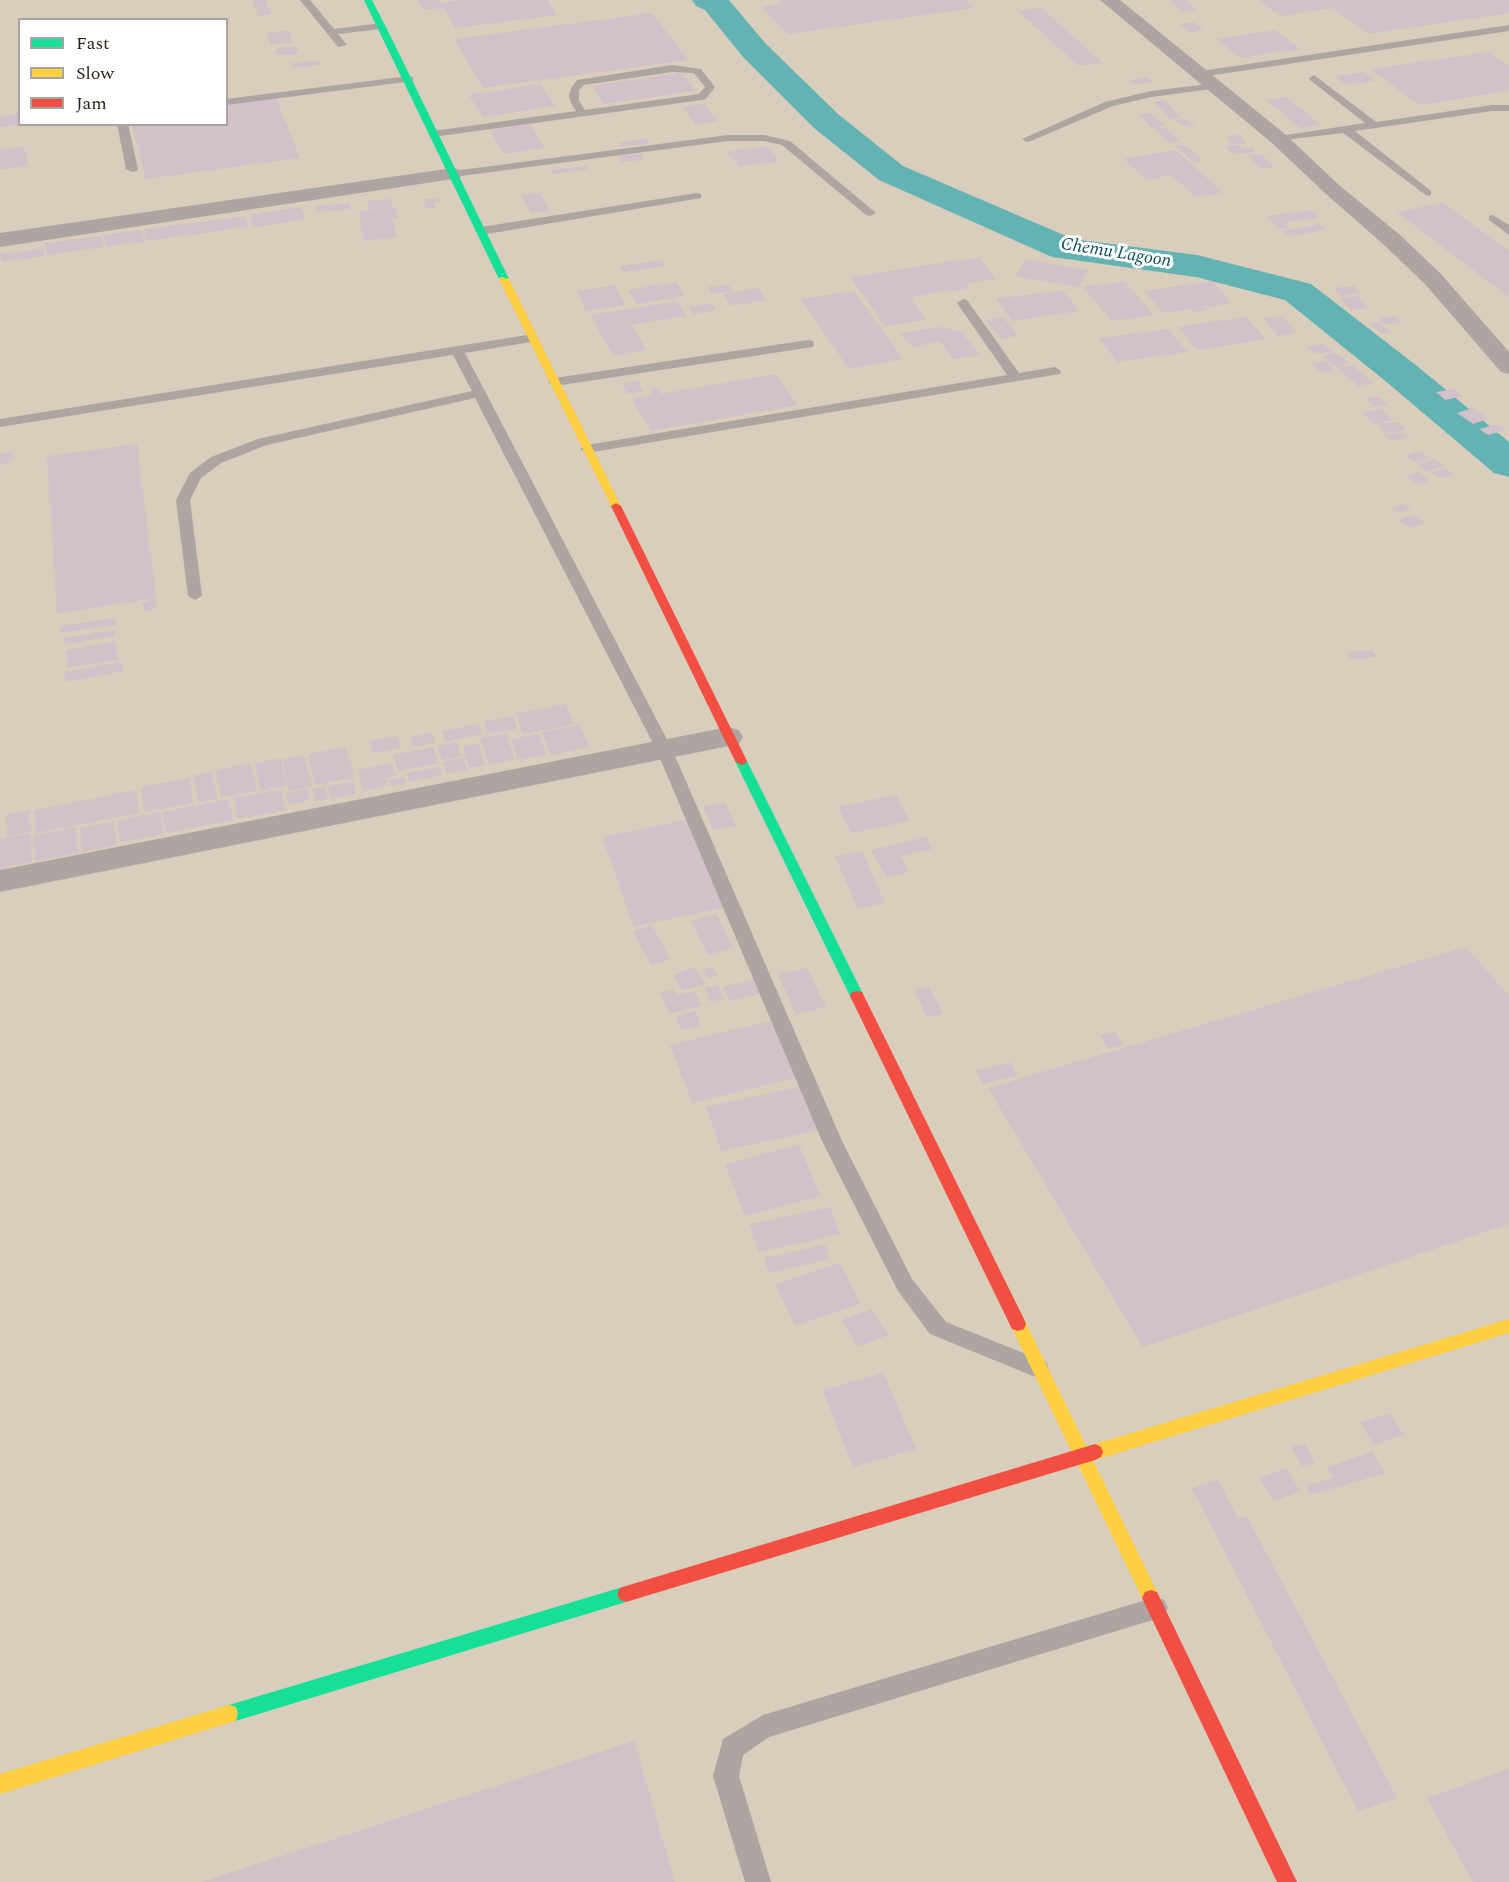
<!DOCTYPE html>
<html>
<head>
<meta charset="utf-8">
<style>
	body { margin:0 }
	#map { position:relative; width:1509px; height:1882px; overflow:hidden; background:#e9dbcb; font-family:Spectral,serif }
	canvas { display:block }
	.legend { position:absolute; left:18px; top:18px; width:210px; height:108px; box-sizing:border-box; background:#fff; border:2px solid #a8a5a0; margin:0; padding:8px 10px; list-style:none; font-size:18px; color:#261d12 }
	.legend li { display:flex; align-items:center; gap:12px; height:30px }
	.legend b { width:30px; border:2px solid #a8a5a0 }
</style>
</head>
<body>
<div id="map">
<canvas width="1509" height="1882"></canvas>
<ul class="legend">
<li><b style="height:8px;background:#16e098"></b>Fast</li>
<li><b style="height:8px;background:#ffcf43"></b>Slow</li>
<li><b style="height:8px;background:#f24e42"></b>Jam</li>
</ul>
</div>
<script>
const ctx = document.querySelector('canvas').getContext('2d');
ctx.lineJoin = 'round';
function fill(path, color) {
  ctx.fillStyle = color;
  ctx.fill(path, 'evenodd');
}
function label(font, color, halo, rows, align = 'center') {
  ctx.font = font + ' Spectral,serif';
  ctx.lineWidth = 6;
  ctx.setLineDash([]);
  ctx.textBaseline = 'middle';
  ctx.strokeStyle = halo;
  ctx.fillStyle = color;
  for (const [text, x, y, turn = 0] of rows) {
    ctx.save();
    ctx.translate(x, y);
    ctx.rotate((+turn || 0) * Math.PI / 180);
    ctx.textAlign = isNaN(turn) ? turn : align;
    if (halo) ctx.strokeText(text, 0, 0);
    ctx.fillText(text, 0, 0);
    ctx.restore();
  }
}
fill(new Path2D(`
	M0 0H1509V1882H0ZM20 20H226V124H20Z`), '#d9cdbb');
fill(new Path2D(`
	M692 0H729L765 43 838 114 903 166 1073 239 1197 255 1311 284 1417 366 1509 442V477L1494 473 1389 384 1285 300 1196 277 1052 257 879 180 814 128 743 57 705 10 696 6Z`), '#63b3b5');
fill(new Path2D(`
	M253 0H267V6L255 8Z
	M418 0H439L443 8 423 10Z
	M463 0H547L557 15 455 28 441 3Z
	M778 0H966L975 8 788 34 762 7 782 4Z
	M1169 0H1185L1197 10 1183 12Z
	M1259 0H1509V13L1369 34 1332 8 1280 16Z
	M269 7 272 14 259 16 256 9Z
	M1041 8 1103 63 1079 66 1018 11Z
	M652 13 688 60 483 88 454 39Z
	M1193 22 1203 30 1190 32 1180 24Z
	M288 30 292 42 270 45 266 33Z
	M1275 30 1300 49 1241 58 1216 39Z
	M279 47H299L295 55 274 54Z
	M1489 52 1509 66V91L1419 105 1371 69Z
	M319 61 320 65 292 67 291 63Z
	M1364 72 1375 81 1346 85 1335 76Z
	M682 73 696 91 604 104 591 86Z
	M1148 77 1153 82 1134 85 1129 80Z
	M540 84 555 106 483 117 469 95Z
	M1287 97 1320 125 1300 128 1267 100Z
	M276 98 300 158 146 179 132 124H226V104Z
	M1164 100 1181 117 1171 119 1153 102Z
	M704 104 718 121 696 125 683 107Z
	M20 113V125L0 127V116Z
	M1151 113 1165 126 1152 128 1139 115Z
	M1187 119 1195 126 1185 127 1176 120Z
	M529 124 544 148 504 154 490 130Z
	M1166 128 1180 142 1169 143 1155 129Z
	M1240 135 1246 143 1232 144 1226 136Z
	M647 138 650 143 620 147 618 143Z
	M1186 145 1202 161 1193 162 1176 146Z
	M1240 145 1243 148 1252 147 1255 152 1232 154 1225 146Z
	M24 146 28 166 0 170V149Z
	M766 146 779 161 740 167 727 152Z
	M1175 150 1223 192 1196 197 1171 175 1147 180 1124 159Z
	M641 154 643 160 621 162 619 155Z
	M1261 154 1274 167 1261 169 1247 155Z
	M587 166 588 169 552 174 550 170Z
	M540 193 550 211 531 213 521 195Z
	M440 198 441 202H435V208H426L424 199Z
	M391 199 392 208H397L399 218 392 219 397 237 364 241 360 223 380 220 360 222 359 211 387 209H368V201Z
	M350 203V209L316 212 315 206Z
	M1443 203 1509 251V297L1397 212Z
	M301 207 305 220 253 227 249 215Z
	M1311 210 1319 218 1284 223 1289 228 1278 229 1266 216Z
	M245 216 248 227 147 241 144 229Z
	M1320 224 1326 230 1288 236 1282 231Z
	M141 230 144 242 106 247 103 235Z
	M101 236 103 247 46 255 45 243Z
	M43 248 44 256 2 262 1 254Z
	M979 257 996 279 966 284 970 288 910 297 926 320 885 326 850 277Z
	M1026 259 1088 270 1079 287 1016 276Z
	M662 260 665 266 623 272 620 266Z
	M1124 281 1154 315 1112 321 1083 287Z
	M1212 281 1232 303 1205 307 1208 310 1194 312 1192 309 1163 313 1144 291Z
	M676 282 685 296 637 304 628 290Z
	M615 285 625 305 586 311 577 291Z
	M729 285 732 291 711 294 708 287Z
	M1354 286 1361 293 1341 296 1334 288Z
	M758 288 767 300 731 306 723 294Z
	M1062 290 1079 311 1012 321 996 299Z
	M854 291 903 359 849 369 801 299Z
	M1357 296 1368 308 1351 310 1340 298Z
	M677 301 687 316 632 325 646 350 613 355 590 315Z
	M711 303 716 310 693 314 688 307Z
	M1282 316 1297 333 1278 336 1263 318Z
	M1395 316 1402 322 1386 325 1379 319Z
	M1003 317 1018 336 1001 339 985 320Z
	M1245 317 1266 339 1198 350 1177 327Z
	M1378 322 1391 332 1382 334 1370 324Z
	M940 327 962 332 980 356 953 359 940 341 913 347 900 333Z
	M1168 329 1187 352 1117 362 1099 338Z
	M1324 344 1332 351 1315 354 1307 347Z
	M1335 352 1349 363 1336 367 1322 356Z
	M1325 361 1335 370 1322 373 1312 364Z
	M1353 365 1373 383 1358 386 1338 368Z
	M776 374 797 405 651 431 632 399 653 395 650 389 657 388 661 394Z
	M638 381 643 392 627 394 622 383Z
	M1453 389 1462 396 1445 400 1436 392Z
	M1379 397 1387 405 1373 407 1366 399Z
	M1473 408 1488 419 1473 424 1457 413Z
	M1381 409 1393 420 1374 424 1363 412Z
	M1399 422 1406 430 1385 433 1378 424Z
	M1498 424 1506 430 1488 435 1479 429Z
	M1404 433 1410 438 1390 441 1385 435Z
	M137 444 156 598 57 614 47 456Z
	M1420 451 1430 458 1416 463 1405 456Z
	M12 452 13 458 8 459 10 463 0 465V454Z
	M1434 459 1444 466 1428 471 1418 465Z
	M1445 468 1453 475 1441 479 1432 472Z
	M1419 472 1429 481 1417 484 1406 476Z
	M1404 504 1411 510 1398 513 1391 507Z
	M1412 514 1424 523 1410 528 1398 520Z
	M155 599 158 608 145 611 142 603Z
	M115 618 116 625 60 633V626Z
	M115 630V636L64 644 63 638Z
	M116 641 118 660 67 668 66 650Z
	M1372 650 1376 657 1350 659 1346 652Z
	M121 662 123 671 66 682 65 672Z
	M566 704 574 724 523 734 516 713Z
	M513 716 517 729 488 734 484 721Z
	M479 724 482 734 446 742 442 731Z
	M580 725 589 747 551 755 542 732Z
	M432 733 435 743 412 747 410 737Z
	M506 733 515 760 489 765 480 738Z
	M539 734 546 755 518 760 511 739Z
	M397 736 401 748 372 753 369 741Z
	M457 742 461 756 442 760 437 746Z
	M478 743 485 765 469 768 463 746Z
	M346 747 354 778 315 785 308 754Z
	M433 747 438 763 398 771 393 755Z
	M304 755 312 786 289 791 283 759Z
	M281 758 287 785 260 791 255 763Z
	M463 758 467 770 446 774 443 762Z
	M251 763 257 791 221 798 216 770Z
	M392 763 396 776 386 778 388 786 363 791 358 770Z
	M440 767 442 775 409 782 407 773Z
	M212 772 217 799 198 802 193 775Z
	M404 777 406 783 391 786 389 780Z
	M189 778 193 803 145 812 141 787Z
	M353 781 356 794 331 799 328 786Z
	M325 786 328 799 315 801 312 788Z
	M281 789 286 810 237 819 233 798Z
	M308 789 310 800 288 805 286 793Z
	M136 790 139 813 35 833 34 810Z
	M896 795 910 821 851 833 838 807Z
	M229 799 233 820 166 833 162 812Z
	M725 802 736 826 714 830 703 806Z
	M29 810 31 831 7 836 6 815Z
	M160 812 163 834 120 842 117 821Z
	M691 819 727 907 634 927 602 837Z
	M114 821 117 845 82 852 80 828Z
	M76 827 79 853 35 861 33 836Z
	M30 833 32 862 0 868V839Z
	M926 837 932 849 900 856 909 872 887 878 871 850Z
	M862 851 885 903 858 909 835 856Z
	M716 914 733 948 708 955 691 921Z
	M652 925 670 959 651 965 633 931Z
	M1466 947 1509 996V1224L1143 1347 988 1088Z
	M694 967 705 984 683 991 673 975Z
	M713 967 717 976 707 978 703 969Z
	M807 968 826 1007 796 1014 778 974Z
	M755 979 762 993 730 1001 723 987Z
	M718 985 724 999 710 1002 705 988Z
	M929 986 943 1014 927 1017 914 990Z
	M674 989 676 996 695 991 701 1006 669 1014 660 992Z
	M696 1011 701 1026 681 1030 676 1015Z
	M774 1020 799 1077 692 1103 670 1045Z
	M1115 1032 1123 1045 1108 1049 1100 1035Z
	M1010 1062 1017 1076 983 1084 976 1071Z
	M802 1086 820 1130 721 1151 706 1107Z
	M799 1145 820 1196 745 1216 725 1164Z
	M830 1207 840 1234 759 1252 750 1224Z
	M825 1245 830 1259 769 1273 764 1258Z
	M840 1263 860 1304 795 1326 775 1284Z
	M872 1309 888 1335 857 1347 842 1320Z
	M883 1373 916 1449 853 1467 823 1390Z
	M1390 1413 1404 1435 1374 1445 1360 1423Z
	M1305 1444 1315 1463 1302 1466 1291 1447Z
	M1372 1452 1385 1473 1311 1495 1306 1486 1333 1478 1327 1467Z
	M1286 1468 1300 1491 1274 1501 1260 1478Z
	M1218 1480 1238 1519 1247 1517 1397 1798 1358 1811 1192 1488Z
	M634 1741 675 1882H202Z
	M1509 1769V1882H1473L1427 1798Z`), '#d2c1c9');
fill(new Path2D(`
	M300 0H310L334 29 381 23 386 26 381 29 338 34 347 45 338 47Z
	M1509 25V31L1201 77 1196 74 1201 71Z
	M672 65 701 69 715 87 706 99 702 100 433 137 428 134 433 131 576 111C567 98 567 92 577 80ZM672 72 694 73 705 87 699 94 585 110 579 101V90L584 85Z
	M1314 75 1376 122 1492 105H1509V111H1492L1355 131 1431 191V195L1427 196 1343 133 1275 141V137L1279 136 1365 123 1310 80 1309 78Z
	M409 76 413 77V81L226 105V99Z
	M1216 83 1220 84V88L1151 97 1113 106 1031 141 1027 142 1022 139 1105 102 1151 91Z
	M117 124H128L138 169 136 171 132 172 126 169Z
	M728 135H764L790 141 876 213 870 216 866 215 782 145 764 141H728L453 177 447 174 453 171Z
	M697 193 701 194V198L481 235 475 231 481 227Z
	M1493 215 1509 225V235L1489 220V216Z
	M963 299 967 300 1019 373 1055 367 1061 371 1060 374 587 453 580 449 587 445 1007 375 957 303Z
	M533 334 539 338 537 341 465 353 672 749 842 1141 912 1279 946 1322 1046 1362 1049 1369 1046 1376 1038 1378 930 1334 898 1291 822 1141 656 749 475 398 267 445 221 463 201 478 190 500 202 596 195 600 188 596 176 500 190 473 211 457 258 439 472 391 453 355 0 427V419Z
	M808 340 813 341 814 344 813 347 555 386 548 382 555 378Z
	M1156 1597 1164 1600 1168 1608 1164 1616 1156 1619 769 1737 743 1755 739 1776 771 1882H745L713 1776 723 1739 763 1715Z`), '#ada5a1');
fill(new Path2D(`
	M1100 0H1120L1286 135 1340 186 1399 234 1441 274 1509 352V374L1501 372 1425 284 1383 244 1326 194 1272 143Z
	M453 168 460 170 463 174 460 178 0 247V233Z
	M728 727 739 730 743 737 739 744 0 892V870Z`), '#ada5a1');
fill(new Path2D(`
	M364 0H372L390 35 509 279 507 281 499 279Z
	M741 757 747 761 864 996 862 1000H852L850 996 735 761Z
	M626 1586 632 1588 635 1594 632 1600 626 1602 229 1723 222 1721 220 1714 222 1707 229 1705Z`), '#16e098');
fill(new Path2D(`
	M501 277 509 279 621 506 620 508 616 509 611 506 499 279Z
	M1018 1317 1024 1319 1088 1450 1095 1444 1509 1319V1333L1095 1460 1092 1458 1160 1598 1157 1604 1151 1606 1145 1604 1010 1324 1012 1319Z
	M229 1705 236 1707 238 1714 236 1721 229 1723 0 1794V1774Z`), '#ffcf43');
fill(new Path2D(`
	M616 503 621 506 747 761 745 764 741 765 735 761 611 506Z
	M857 991 862 992 864 996 1024 1319 1026 1324 1024 1329 1018 1331 1012 1329 850 996 852 992Z
	M1095 1444 1101 1447 1103 1452 1101 1457 1095 1460 626 1602 620 1600 617 1594 620 1588 626 1586Z
	M1151 1590 1157 1592 1297 1882H1277L1142 1598 1145 1592Z`), '#f24e42');
label('italic 18px', '#0b4f55', '#fff', [
	["Chemu Lagoon",1116,254,9]
]);
</script>
</body>
</html>
